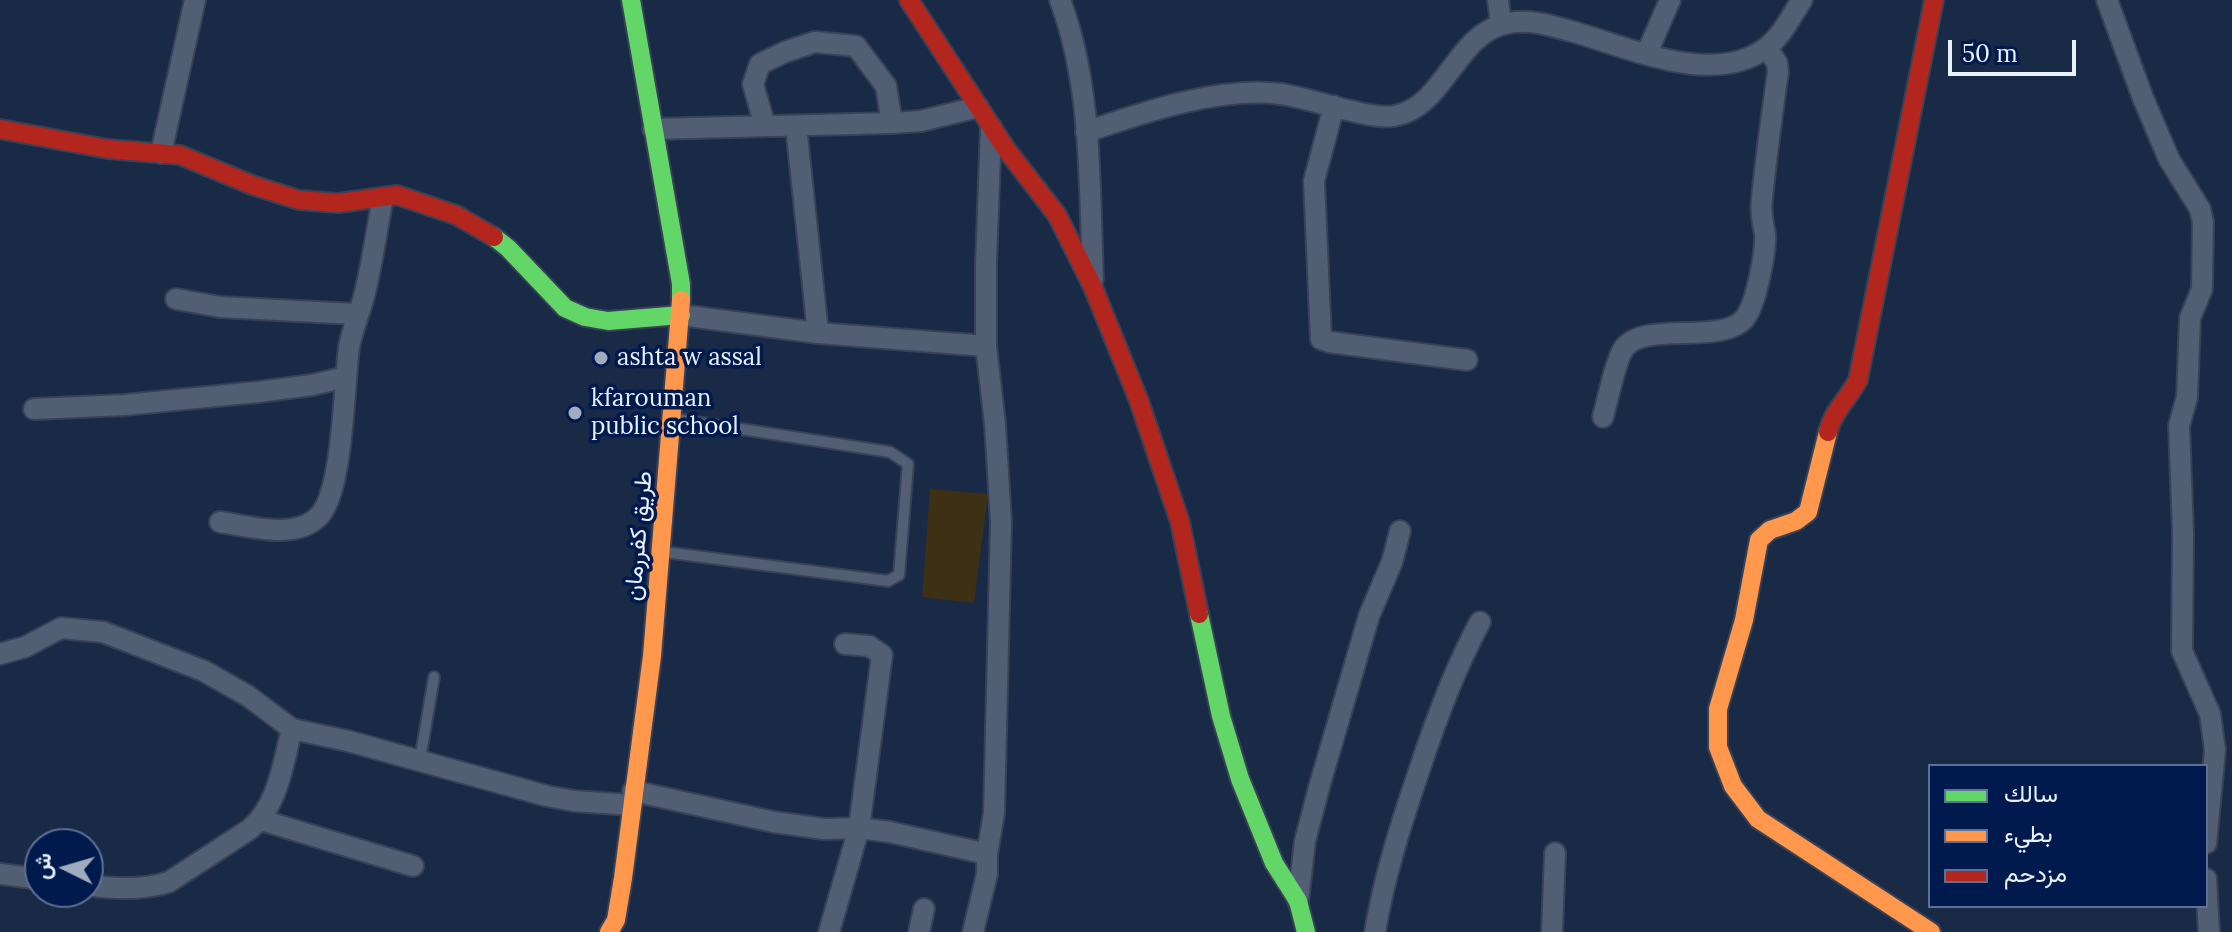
<!DOCTYPE html>
<html>
<head>
<meta charset="utf-8">
<style>
	body { margin:0 }
	#map { position:relative; width:2232px; height:932px; overflow:hidden; background:#192a47; font-family:Lora,Vazirmatn,serif }
	canvas { display:block }
	.legend { position:absolute; left:1928px; top:764px; width:280px; height:144px; box-sizing:border-box; background:#001a4e; border:2px solid #5d7095; margin:0; padding:10px 14px; list-style:none; font-size:24px; color:#e9f1ff }
	.legend li { display:flex; align-items:center; gap:16px; height:40px }
	.legend b { width:40px; border:2px solid #5d7095 }
	.north { position:absolute; left:24px; top:828px; width:80px; height:80px; box-sizing:border-box; background:#001a4e; border:2px solid #5d7095; border-radius:50%; rotate:275deg; font-size:22px; font-weight:700; line-height:32px; text-align:center; color:#e9f1ff }
	.north::after { content:''; display:block; margin:auto; width:28px; height:36px; background:#a0abbf; clip-path:polygon(50% 0,100% 100%,50% 72%,0 100%) }
	.scale { position:absolute; left:1948px; top:40px; width:128px; height:36px; box-sizing:border-box; border:4px solid #e9f1ff; border-top:0; padding-left:10px; font-size:24px; line-height:28px; white-space:nowrap; color:#e9f1ff; -webkit-text-stroke:6px #001a4e; paint-order:stroke }
</style>
</head>
<body>
<div id="map">
<canvas width="2232" height="932"></canvas>
<ul class="legend">
<li><b style="height:10px;background:#63d668"></b>سالك</li>
<li><b style="height:10px;background:#ff974d"></b>بطيء</li>
<li><b style="height:10px;background:#b3261e"></b>مزدحم</li>
</ul>
<div class="north">ش</div>
<div class="scale">50 m</div>
</div>
<script>
const ctx = document.querySelector('canvas').getContext('2d');
ctx.lineJoin = 'round';
function fill(path, color) {
  ctx.fillStyle = color;
  ctx.fill(path, 'evenodd');
}
function trace(path, color, width, dash) {
  ctx.strokeStyle = color;
  ctx.lineWidth = width;
  ctx.lineCap = dash ? 'butt' : 'round';
  ctx.setLineDash(dash || []);
  ctx.stroke(path);
}
function label(font, color, halo, rows, align = 'center') {
  ctx.font = font + ' Lora,Vazirmatn,serif';
  ctx.lineWidth = 7;
  ctx.setLineDash([]);
  ctx.textBaseline = 'middle';
  ctx.strokeStyle = halo;
  ctx.fillStyle = color;
  for (const [text, x, y, turn = 0] of rows) {
    ctx.save();
    ctx.translate(x, y);
    ctx.rotate((+turn || 0) * Math.PI / 180);
    ctx.textAlign = isNaN(turn) ? turn : align;
    if (halo) ctx.strokeText(text, 0, 0);
    ctx.fillText(text, 0, 0);
    ctx.restore();
  }
}
fill(new Path2D(`
	M930 489 988 494 974 603 922 597Z`), '#3e3014');
const lane = new Path2D(`
	M664 552 888 581 899 575 908 464 890 452 676 419
	M420 760 434 677`);
const street = new Path2D(`
	M1060 0C1093 88 1089 187 1093 279
	M1498 0 1501 25
	M2107 0 2143 98 2169 159 2200 209 2203 222 2202 289 2190 318 2187 397 2179 426 2183 533 2182 651 2210 714 2215 750 2206 843
	M1647 53 1670 0
	M1334 106 1314 181 1321 339 1329 342 1467 360
	M765 126 753 84 760 64 785 52 815 42 856 46 886 86 892 123
	M796 126 818 333
	M653 129 892 123 921 121 978 107
	M1086 132C1144 112 1220 86 1281 94 1310 98 1369 120 1394 116 1446 107 1455 32 1509 23 1532 19 1552 26 1574 32 1630 48 1714 87 1766 48 1782 36 1791 16 1802 0
	M161 153 195 0
	M176 299 220 307 356 314
	M681 315 818 333 986 346V264L991 127
	M986 346 995 424 1001 522 994 813 987 854
	M34 409 124 405 258 392 312 385 346 377
	M1603 417C1607 402 1616 359 1624 348 1646 320 1722 346 1745 318 1756 304 1766 252 1765 235 1763 220 1760 217 1762 199 1766 156 1772 114 1778 72L1777 63 1767 48
	M220 522C248 526 297 541 320 515 343 489 344 385 349 347 353 326 362 308 366 288 373 258 377 228 383 198
	M0 654 25 647 61 628 103 632 204 671 248 696 292 729 348 741 547 796 574 801 631 805
	M633 791 774 822 824 829 859 828 890 832 987 854V874L973 932
	M261 820 413 866
	M0 874 40 879
	M2206 879 2209 932
	M88 885C114 889 144 890 169 882L250 829C278 806 283 763 292 729
	M1298 901 1305 841 1320 784 1369 616 1392 562 1400 531
	M829 932 859 828 882 655 869 646 845 644
	M919 932 924 909
	M1375 932C1384 877 1401 824 1419 771 1436 719 1454 670 1480 622
	M1552 932 1555 853`);
const fast = new Path2D(`
	M631 0 681 284V300
	M494 237 508 248 565 308 585 317 608 321 681 315
	M1199 614 1221 716 1240 779 1274 863 1298 901 1306 932`);
const slow = new Path2D(`
	M1828 432 1808 512 1796 521 1770 530 1759 540 1744 620 1718 709V747L1733 786 1758 819 1931 932
	M609 932 616 920 623 878 652 656 681 300`);
const jam = new Path2D(`
	M909 0 1006 149 1057 215 1093 287 1139 401 1180 522 1199 614
	M0 129 108 149 180 155 252 185 299 200 338 203 397 195 456 215 494 237
	M1828 432C1833 411 1848 399 1858 380L1934 0`);
trace(lane, '#384156', 14);
trace(street, '#384156', 24);
trace(fast, '#384156', 22);
trace(slow, '#384156', 22);
trace(jam, '#384156', 22);
trace(lane, '#525e73', 10);
trace(street, '#525e73', 20);
trace(fast, '#63d668', 18);
trace(slow, '#ff974d', 18);
trace(jam, '#b3261e', 18);
for (const [x, y, r, color] of [
	[601,358,8,"#a0abbf"],
	[575,413,8,"#a0abbf"]
]) {
  const dot = new Path2D();
  dot.arc(x, y, r, 0, 2 * Math.PI);
  ctx.fillStyle = color;
  ctx.fill(dot);
  trace(dot, '#001a4e', 3);
}
label('24px', '#e9f1ff', '#001a4e', [
	["ashta w assal",617,358],
	["kfarouman",591,399],
	["public school",591,427]
], 'left');
label('24px', '#e9f1ff', '#001a4e', [
	["طريق كفررمان",639,536,-85]
]);
</script>
</body>
</html>
